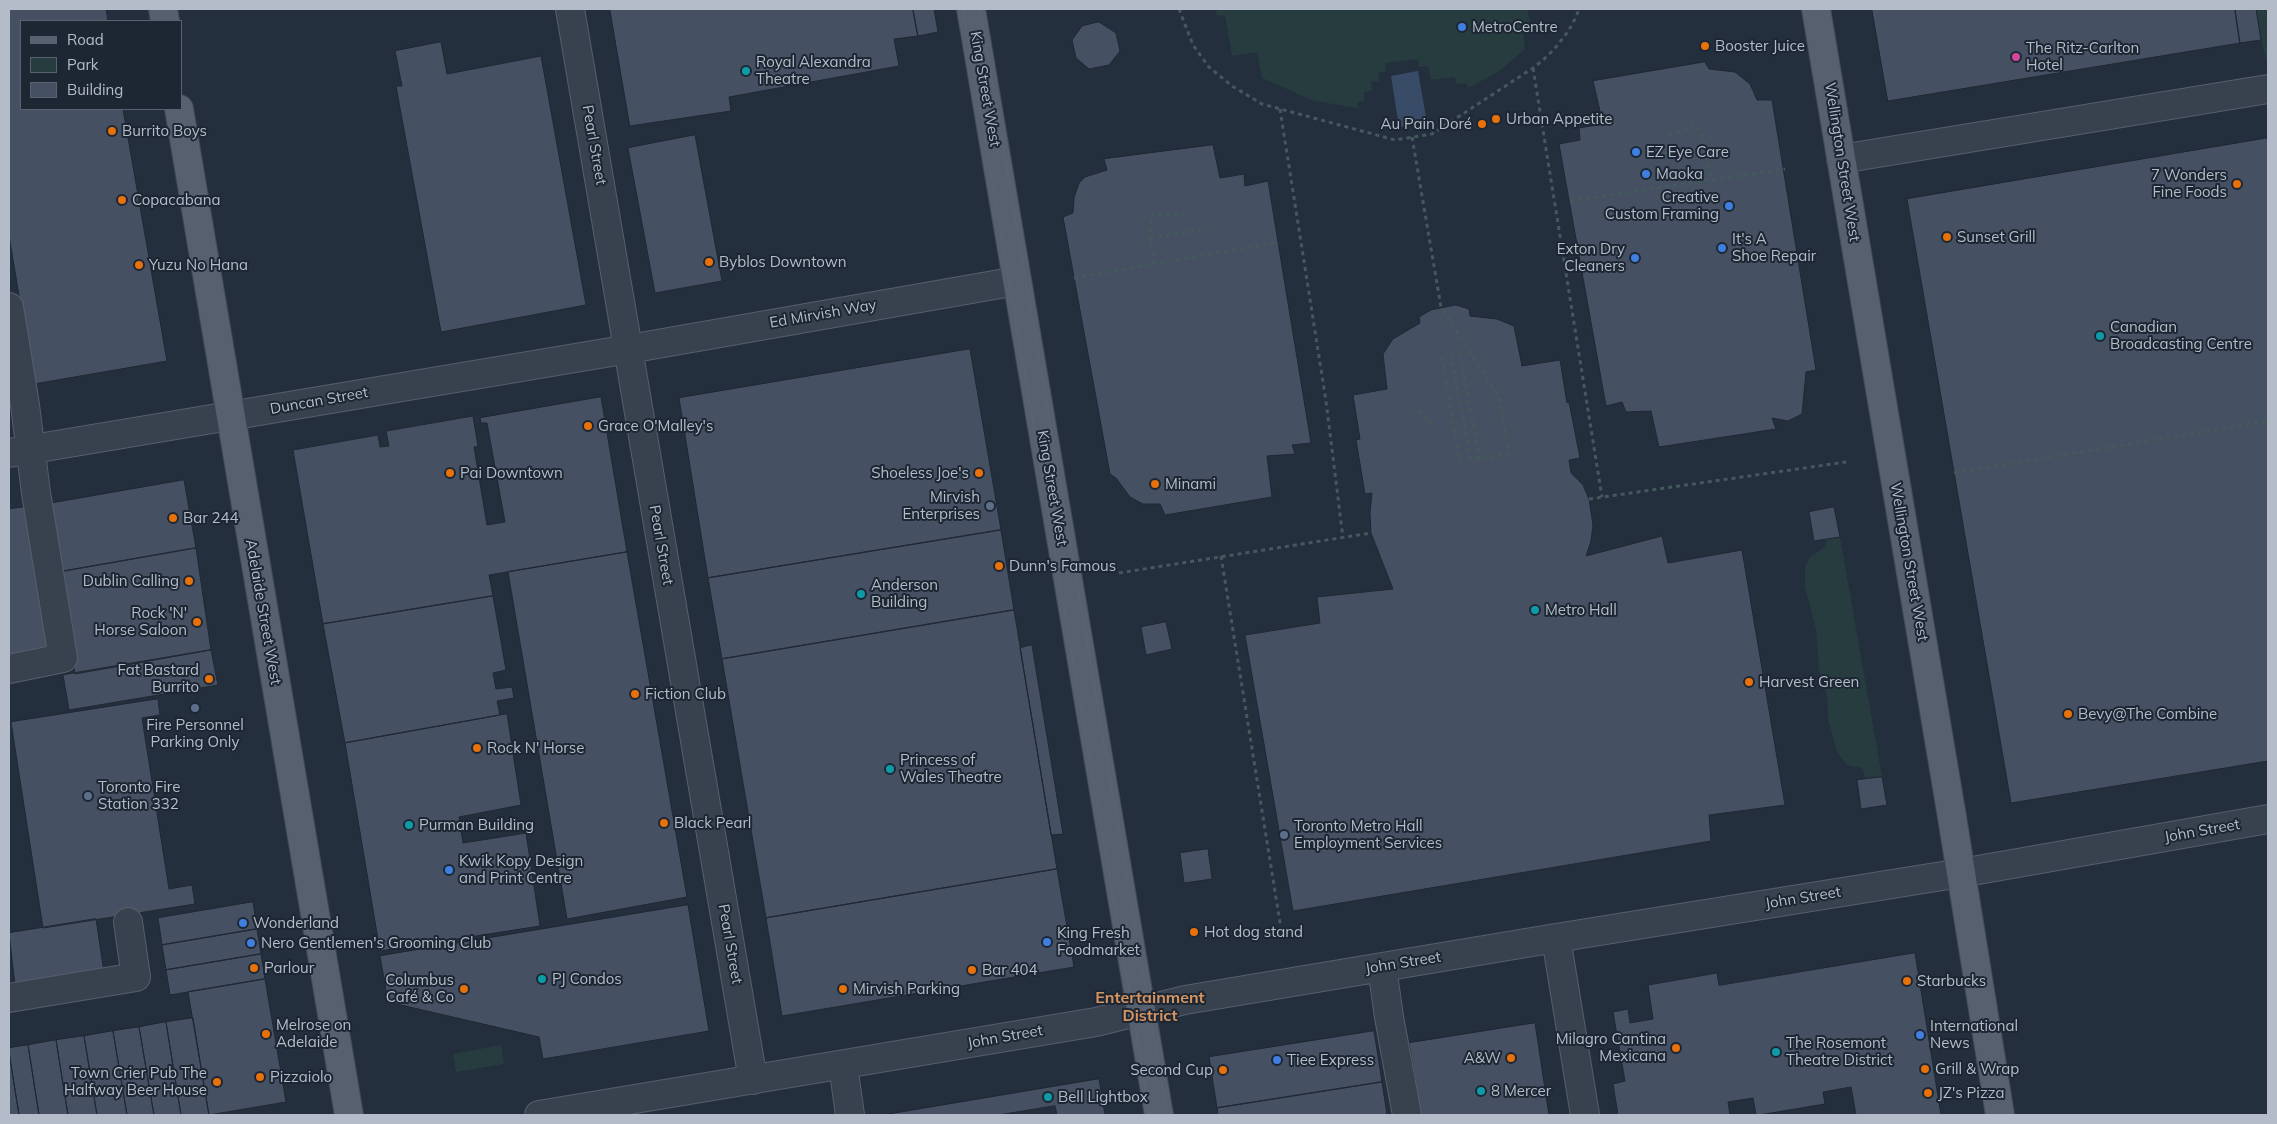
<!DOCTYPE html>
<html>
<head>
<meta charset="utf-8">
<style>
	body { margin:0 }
	#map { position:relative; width:2277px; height:1124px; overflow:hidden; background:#242f3e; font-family:Mulish,sans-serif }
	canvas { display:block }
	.frame { position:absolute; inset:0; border:10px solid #b4bcc9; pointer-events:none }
	.legend { position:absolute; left:20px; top:20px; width:162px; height:90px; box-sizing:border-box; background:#1d2633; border:1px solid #59626f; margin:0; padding:6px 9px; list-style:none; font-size:15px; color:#b4bcc9 }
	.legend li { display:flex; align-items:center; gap:10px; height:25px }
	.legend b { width:25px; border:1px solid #59626f }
</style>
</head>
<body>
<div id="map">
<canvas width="2277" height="1124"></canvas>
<div class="frame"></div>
<ul class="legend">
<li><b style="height:6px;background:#56606e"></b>Road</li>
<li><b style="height:14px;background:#263c3f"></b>Park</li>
<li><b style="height:14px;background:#455162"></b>Building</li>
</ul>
</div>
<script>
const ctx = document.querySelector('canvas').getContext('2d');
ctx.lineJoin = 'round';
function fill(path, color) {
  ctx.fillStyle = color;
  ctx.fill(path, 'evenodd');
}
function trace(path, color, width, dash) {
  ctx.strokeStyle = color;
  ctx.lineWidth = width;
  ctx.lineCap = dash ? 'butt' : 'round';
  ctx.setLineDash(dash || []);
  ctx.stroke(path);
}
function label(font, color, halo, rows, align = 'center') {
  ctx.font = font + ' Mulish,sans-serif';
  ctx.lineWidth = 4;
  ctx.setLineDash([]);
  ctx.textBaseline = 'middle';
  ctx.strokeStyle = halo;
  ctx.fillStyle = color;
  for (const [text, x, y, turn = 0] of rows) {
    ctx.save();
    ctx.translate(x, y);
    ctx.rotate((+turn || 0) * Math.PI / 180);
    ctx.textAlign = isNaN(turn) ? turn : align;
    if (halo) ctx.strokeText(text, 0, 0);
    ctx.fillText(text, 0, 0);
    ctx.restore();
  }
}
fill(new Path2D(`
	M1216 9H1527L1530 22 1522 24 1525 49 1498 72 1468 88 1466 83 1456 84 1455 77 1431 80 1428 66 1419 67 1418 59 1385 63 1386 71 1378 73 1379 81 1371 82 1372 91 1364 92V101L1357 102 1358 108 1314 101 1262 78 1257 52 1232 56 1225 15 1217 16Z
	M2256 9H2268V66L2261 40Z
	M1840 537 1882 777 1866 779 1862 768 1847 765 1837 752 1828 718 1827 695 1819 669 1816 629 1805 587V567L1810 557 1825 547 1826 539Z
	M501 1045 504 1064 456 1072 453 1054Z`), '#263c3f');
fill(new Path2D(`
	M1418 71 1427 123 1399 127 1391 76Z`), '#394c67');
const building = new Path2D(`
	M9 9H106L108 21H21V109H123L167 361 34 384 9 236Z
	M610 9H913L918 36 894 39 899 66 729 97 731 111 630 126Z
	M913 9H934L938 32 918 36Z
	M1872 9H2235L2240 43 1888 101Z
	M2235 9H2256L2261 40 2240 43Z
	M1099 22 1116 33 1120 51 1109 65 1089 69 1076 58 1072 40 1082 26Z
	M441 42 447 74 541 56 586 305 441 332 396 86H402L395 51Z
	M1705 62 1709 69 1735 72 1750 84 1757 100H1772L1816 370 1806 372 1802 414 1788 421 1772 418 1776 429 1659 447 1651 411 1626 412 1622 402 1606 406 1559 144 1580 140 1579 128 1603 124 1593 81Z
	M695 135 722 281 655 293 628 148Z
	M2268 138V761L2011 803 1907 199Z
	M1213 145 1220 178 1244 174 1245 186 1268 181 1311 443 1292 445 1295 454 1267 456 1272 497 1165 515 1160 504H1143L1130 497 1116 478 1110 474 1063 217 1073 213 1074 198 1079 183 1085 177 1107 170 1104 159Z
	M1456 305 1469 309 1470 316 1497 319 1514 326 1522 366 1560 360 1567 403 1569 402 1580 458 1569 460 1571 473 1583 485 1589 499 1593 525 1591 541 1586 556 1662 536 1668 563 1742 550 1785 805 1709 815 1711 841 1293 911 1245 635 1320 623 1317 597 1393 589 1371 533 1370 512 1372 493 1365 494 1356 440 1360 439 1353 395 1387 389 1383 354 1393 339 1420 323 1419 317 1431 310Z
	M970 349 1001 530 708 578 679 398Z
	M601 397 627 552 489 575 493 596 323 624 293 450 378 435 380 447 389 446 386 431 473 416 478 446 474 447 487 525 505 522 487 423H481L480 418Z
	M184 480 196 548 59 572 47 504Z
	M25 507 49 654 9 660V509Z
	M1834 507 1840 537 1814 541 1809 512Z
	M1001 530 1014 610 722 659 708 578Z
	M196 548 211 650 75 674 59 572Z
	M627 552 687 897 567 919 508 572Z
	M493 596 506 670 493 673 496 689 512 687 514 698 497 701 500 715 345 743 323 624Z
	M1014 610 1057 869 766 918 722 659Z
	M1166 622 1172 649 1146 655 1141 627Z
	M1032 645 1063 834 1051 835 1020 648Z
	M211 650 218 685 69 710 63 675Z
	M158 699 160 715 142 718 169 889 192 885 195 904 43 928 11 722Z
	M507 714 521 805 459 817 463 843 526 833 540 926 380 951 345 743Z
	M1882 777 1887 805 1861 809 1857 780Z
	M1208 849 1212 879 1184 883 1180 853Z
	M1057 869 1074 967 782 1016 766 918Z
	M253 902 257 929 162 945 158 918Z
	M688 905 709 1031 543 1059 539 1037 388 1002 380 956Z
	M96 919 105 979 16 994 9 933Z
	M257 929 261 954 166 970 162 945Z
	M1915 953 1941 1115H1856L1851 1087 1823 1092 1825 1104 1759 1115H1756L1753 1098 1728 1102 1730 1115H1618L1613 1084 1625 1081 1613 1012 1628 1009 1630 1023 1653 1019 1648 985 1717 973 1719 985Z
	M261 954 265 979 170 995 166 970Z
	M265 979 286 1102 209 1115 188 992Z
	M193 1018 209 1115H181L166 1022Z
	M166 1022 181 1115H154L139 1027Z
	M1535 1023 1549 1115H1421L1409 1043Z
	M139 1027 154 1115H127L113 1031Z
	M113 1031 127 1115H97L84 1036Z
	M1374 1031 1382 1082 1217 1108 1209 1057Z
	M84 1036 97 1115H68L56 1040Z
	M56 1040 68 1115H39L28 1045Z
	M28 1045 39 1115H19L9 1052V1048Z
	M9 1052 19 1115H9Z
	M1099 1079 1105 1115H891L890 1114Z
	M1382 1082 1387 1115H1218L1217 1108Z
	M1055 1106 1057 1115H999Z`);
fill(building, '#455162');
trace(building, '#1f2835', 1);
const minor = new Path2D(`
	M570 9 753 1080
	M1841 159 2268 89
	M9 307 25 405 36 493 63 658 9 669
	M9 453 629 349 1017 281
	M1556 938 1585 1115
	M1382 967 1389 1017 1407 1115
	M9 998 136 977 128 922
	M843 1065 850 1115
	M539 1115 1096 1022 1185 1000 1556 938 1961 873 2268 819`);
const major = new Path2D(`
	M163 9 165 21
	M971 9 1159 1115
	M1816 9 1952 817 2000 1115
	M179 109 349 1115`);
trace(minor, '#565f6c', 30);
trace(major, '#414a57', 30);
trace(new Path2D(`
	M1179 9 1193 45 1209 67 1232 86 1262 104 1395 140 1432 134 1533 68C1552 54 1571 32 1579 9
	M1533 68 1602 497
	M1280 109 1326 401 1343 538
	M1412 137 1441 307 1499 397 1509 454 1471 460 1451 355
	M1662 139 1696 124 1706 147 1711 180
	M1648 156 1706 147
	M1570 201 1785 169
	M1150 238 1207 229
	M1155 264 1150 238 1152 214 1191 216
	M1074 278 1279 242
	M1460 353 1480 459
	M1442 357 1460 462
	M1419 411 1436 428
	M1954 473 2268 421
	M1589 499 1846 462
	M1221 556 1282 935
	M1119 573 1371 533`), '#44595c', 3, [4, 4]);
trace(minor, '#38414e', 28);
trace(major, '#56606e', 28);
trace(new Path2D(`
	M963 9 1150 1115
	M980 9 1167 1115`), '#5a6575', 1);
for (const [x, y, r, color] of [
	[1462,27,5,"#3f7fe0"],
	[1705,46,5,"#e8710a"],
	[2016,57,5,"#d1479c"],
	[746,71,5,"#0f9aa8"],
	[1496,119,5,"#e8710a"],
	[1482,124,5,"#e8710a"],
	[112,131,5,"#e8710a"],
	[1636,152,5,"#3f7fe0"],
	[1646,174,5,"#3f7fe0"],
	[2237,184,5,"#e8710a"],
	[122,200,5,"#e8710a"],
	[1729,206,5,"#3f7fe0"],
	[1947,237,5,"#e8710a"],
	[1722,248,5,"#3f7fe0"],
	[1635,258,5,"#3f7fe0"],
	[709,262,5,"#e8710a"],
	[139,265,5,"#e8710a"],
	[2100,336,5,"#0f9aa8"],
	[588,426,5,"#e8710a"],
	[450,473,5,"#e8710a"],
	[979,473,5,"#e8710a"],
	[1155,484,5,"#e8710a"],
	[990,506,5,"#5c6f8a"],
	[173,518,5,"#e8710a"],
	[999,566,5,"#e8710a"],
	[189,581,5,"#e8710a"],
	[861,594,5,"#0f9aa8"],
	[1535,610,5,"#0f9aa8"],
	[197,622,5,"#e8710a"],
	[209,679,5,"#e8710a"],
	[1749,682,5,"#e8710a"],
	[635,694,5,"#e8710a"],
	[195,708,5,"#5c6f8a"],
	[2068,714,5,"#e8710a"],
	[477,748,5,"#e8710a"],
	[890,769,5,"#0f9aa8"],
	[88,796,5,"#5c6f8a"],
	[664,823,5,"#e8710a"],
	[409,825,5,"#0f9aa8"],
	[1284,835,5,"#5c6f8a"],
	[449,870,5,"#3f7fe0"],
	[243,923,5,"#3f7fe0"],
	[1194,932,5,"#e8710a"],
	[1047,942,5,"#3f7fe0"],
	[251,943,5,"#3f7fe0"],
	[254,968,5,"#e8710a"],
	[972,970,5,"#e8710a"],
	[542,979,5,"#0f9aa8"],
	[1907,981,5,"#e8710a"],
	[464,989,5,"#e8710a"],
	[843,989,5,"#e8710a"],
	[266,1034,5,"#e8710a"],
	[1920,1035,5,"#3f7fe0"],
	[1676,1048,5,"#e8710a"],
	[1776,1052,5,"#0f9aa8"],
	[1511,1058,5,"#e8710a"],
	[1277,1060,5,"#3f7fe0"],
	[1925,1069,5,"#e8710a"],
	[1223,1070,5,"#e8710a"],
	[260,1077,5,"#e8710a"],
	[217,1082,5,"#e8710a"],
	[1481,1091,5,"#0f9aa8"],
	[1928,1093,5,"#e8710a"],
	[1048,1097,5,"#0f9aa8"]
]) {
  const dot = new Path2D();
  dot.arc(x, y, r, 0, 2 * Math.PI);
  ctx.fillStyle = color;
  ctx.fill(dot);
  trace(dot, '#1d2633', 2);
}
label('15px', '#b4bcc9', '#1d2633', [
	["MetroCentre",1472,27],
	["Booster Juice",1715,46],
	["The Ritz-Carlton",2026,48],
	["Hotel",2026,65],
	["Royal Alexandra",756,62],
	["Theatre",756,79],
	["Urban Appetite",1506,119],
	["Au Pain Doré",1472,124,"right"],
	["Burrito Boys",122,131],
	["EZ Eye Care",1646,152],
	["Maoka",1656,174],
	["7 Wonders",2227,175,"right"],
	["Fine Foods",2227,192,"right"],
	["Creative",1719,197,"right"],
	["Custom Framing",1719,214,"right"],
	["Copacabana",132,200],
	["Sunset Grill",1957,237],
	["It's A",1732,239],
	["Shoe Repair",1732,256],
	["Exton Dry",1625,249,"right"],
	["Cleaners",1625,266,"right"],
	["Byblos Downtown",719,262],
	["Yuzu No Hana",149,265],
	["Canadian",2110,327],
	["Broadcasting Centre",2110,344],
	["Grace O'Malley's",598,426],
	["Pai Downtown",460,473],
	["Shoeless Joe's",969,473,"right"],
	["Minami",1165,484],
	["Mirvish",980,497,"right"],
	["Enterprises",980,514,"right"],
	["Bar 244",183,518],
	["Dunn's Famous",1009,566],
	["Dublin Calling",179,581,"right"],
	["Anderson",871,585],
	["Building",871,602],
	["Metro Hall",1545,610],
	["Rock 'N'",187,613,"right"],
	["Horse Saloon",187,630,"right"],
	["Fat Bastard",199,670,"right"],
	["Burrito",199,687,"right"],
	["Harvest Green",1759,682],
	["Fiction Club",645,694],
	["Bevy@The Combine",2078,714],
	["Fire Personnel",195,725,"center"],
	["Parking Only",195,742,"center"],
	["Rock N' Horse",487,748],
	["Princess of",900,760],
	["Wales Theatre",900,777],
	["Toronto Fire",98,787],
	["Station 332",98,804],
	["Black Pearl",674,823],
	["Purman Building",419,825],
	["Toronto Metro Hall",1294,826],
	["Employment Services",1294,843],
	["Kwik Kopy Design",459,861],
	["and Print Centre",459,878],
	["Wonderland",253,923],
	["Hot dog stand",1204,932],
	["King Fresh",1057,933],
	["Foodmarket",1057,950],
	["Nero Gentlemen's Grooming Club",261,943],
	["Parlour",264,968],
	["Bar 404",982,970],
	["PJ Condos",552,979],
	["Columbus",454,980,"right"],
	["Café & Co",454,997,"right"],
	["Starbucks",1917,981],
	["Mirvish Parking",853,989],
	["Melrose on",276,1025],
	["Adelaide",276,1042],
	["International",1930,1026],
	["News",1930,1043],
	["Milagro Cantina",1666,1039,"right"],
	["Mexicana",1666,1056,"right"],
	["The Rosemont",1786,1043],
	["Theatre District",1786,1060],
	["A&W",1501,1058,"right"],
	["Tiee Express",1287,1060],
	["Grill & Wrap",1935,1069],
	["Second Cup",1213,1070,"right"],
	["Town Crier Pub The",207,1073,"right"],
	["Halfway Beer House",207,1090,"right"],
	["Pizzaiolo",270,1077],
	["8 Mercer",1491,1091],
	["JZ's Pizza",1938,1093],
	["Bell Lightbox",1058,1097]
], 'left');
label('15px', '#b4bcc9', '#1d2633', [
	["King Street West",985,89,80],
	["Pearl Street",594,145,80],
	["Wellington Street West",1842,162,81],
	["Ed Mirvish Way",823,314,-10],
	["Duncan Street",319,401,-10],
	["King Street West",1052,488,80],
	["Pearl Street",661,545,80],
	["Wellington Street West",1909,562,80],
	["Adelaide Street West",263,612,80],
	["John Street",2202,831,-10],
	["John Street",1803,898,-9],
	["Pearl Street",730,944,80],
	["John Street",1403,963,-9],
	["John Street",1005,1037,-10]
]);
label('bold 16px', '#d59563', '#1d2633', [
	["Entertainment",1150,998],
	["District",1150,1016]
]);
</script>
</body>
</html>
